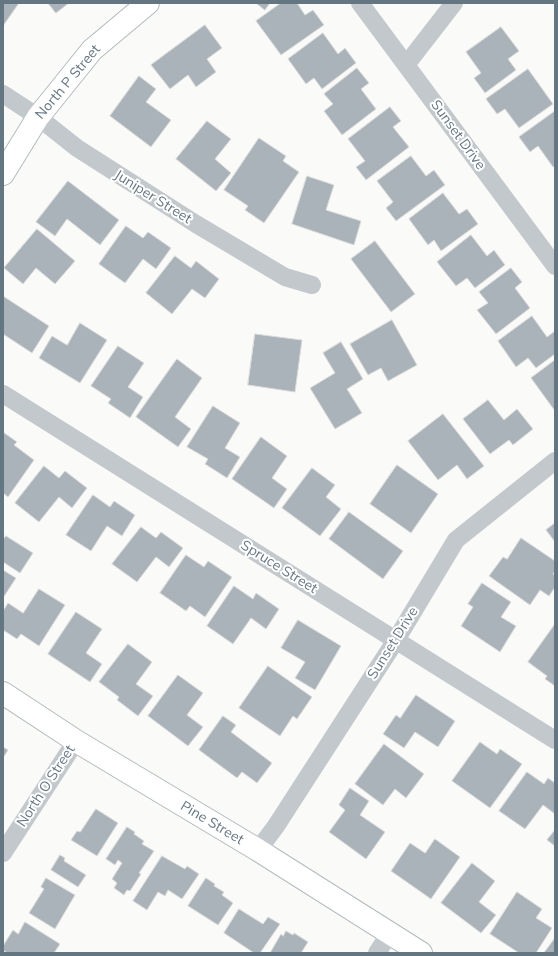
<!DOCTYPE html>
<html>
<head>
<meta charset="utf-8">
<style>
	body { margin:0 }
	#map { position:relative; width:558px; height:956px; overflow:hidden; background:#fafaf8; font-family:Mulish,sans-serif }
	canvas { display:block }
	.frame { position:absolute; inset:0; border:4px solid #657683; pointer-events:none }
</style>
</head>
<body>
<div id="map">
<canvas width="558" height="956"></canvas>
<div class="frame"></div>
</div>
<script>
const ctx = document.querySelector('canvas').getContext('2d');
ctx.lineJoin = 'round';
function fill(path, color) {
  ctx.fillStyle = color;
  ctx.fill(path, 'evenodd');
}
function trace(path, color, width, dash) {
  ctx.strokeStyle = color;
  ctx.lineWidth = width;
  ctx.lineCap = dash ? 'butt' : 'round';
  ctx.setLineDash(dash || []);
  ctx.stroke(path);
}
function label(font, color, halo, rows, align = 'center') {
  ctx.font = font + ' Mulish,sans-serif';
  ctx.lineWidth = 4;
  ctx.setLineDash([]);
  ctx.textBaseline = 'middle';
  ctx.strokeStyle = halo;
  ctx.fillStyle = color;
  for (const [text, x, y, turn = 0] of rows) {
    ctx.save();
    ctx.translate(x, y);
    ctx.rotate((+turn || 0) * Math.PI / 180);
    ctx.textAlign = isNaN(turn) ? turn : align;
    if (halo) ctx.strokeText(text, 0, 0);
    ctx.fillText(text, 0, 0);
    ctx.restore();
  }
}
const building = new Path2D(`
	M3 3H19L3 26Z
	M48 3H69L56 13Z
	M256 3H270L265 10Z
	M281 3H297L305 15 313 10 324 25 281 55 256 21Z
	M205 25 222 48 207 59 216 72 196 87 188 75 170 89 151 65Z
	M501 27 519 51 508 59 516 70 485 93 474 78 481 73 466 52Z
	M323 33 338 54 345 48 356 63 322 89 314 78 306 84 288 59Z
	M357 68 369 83 361 89 376 109 342 135 324 111 333 104 324 94Z
	M528 69 553 104 519 128 505 109 497 114 486 99Z
	M139 76 156 89 146 102 171 120 151 147 110 116Z
	M390 107 401 121 393 127 409 147 366 180 356 167 365 161 348 139Z
	M555 111V166L553 167 538 146 530 152 519 137Z
	M207 121 231 139 215 159 231 173 216 191 176 159Z
	M259 138 286 156 283 161 299 172 264 223 245 210 248 206 224 190Z
	M411 156 426 176 434 170 445 185 396 221 386 208 393 202 377 181Z
	M307 176 334 185 326 210 361 221 354 245 292 224Z
	M68 181 119 220 100 245 67 219 55 236 36 222Z
	M443 193 459 214 467 209 478 224 441 251 434 240 428 245 409 219Z
	M126 226 143 238 148 232 171 248 156 269 143 259 125 283 99 264Z
	M37 229 75 261 55 284 36 268 23 284 4 268Z
	M471 235 487 256 494 250 505 265 475 288 467 278 456 286 437 262Z
	M375 241 415 294 391 312 351 259Z
	M175 256 191 268 196 261 219 279 205 298 192 289 172 314 146 293Z
	M511 268 522 282 515 288 530 308 496 334 477 310 488 303 479 292Z
	M3 296 49 326 32 353 3 334Z
	M532 316 547 337 555 331V354L536 368 528 358 516 367 498 341Z
	M392 320 417 365 388 381 381 368 368 375 350 344Z
	M80 323 107 340 80 383 39 358 52 336 67 345Z
	M255 334 302 340 295 392 248 385Z
	M341 342 363 379 347 389 362 413 335 429 310 388 335 373 323 353Z
	M118 346 144 363 128 387 143 397 130 418 108 403 111 399 91 386Z
	M177 359 202 378 175 417 191 429 178 447 136 417Z
	M555 360V411L531 378Z
	M488 400 504 420 517 409 533 429 513 445 509 440 490 454 463 419Z
	M213 406 240 423 225 448 240 457 227 478 205 464 208 459 187 447Z
	M443 414 484 466 467 479 457 465 438 480 408 441Z
	M3 432 17 442 14 445 34 460 8 497 3 493Z
	M261 437 287 456 272 478 287 489 274 508 232 479Z
	M397 465 438 494 411 533 370 504Z
	M44 466 59 478 65 471 87 488 72 508 59 497 39 522 15 503Z
	M312 468 335 485 326 497 341 509 320 536 282 508Z
	M93 495 110 507 114 501 135 515 122 536 107 526 91 551 66 535Z
	M349 512 403 551 383 579 329 539Z
	M555 523V542L546 530Z
	M141 527 156 538 161 532 183 548 169 567 156 557 137 582 112 564Z
	M6 536 33 553 20 573 3 562V540Z
	M521 538 555 561V571L553 574 555 575V587L549 596 540 590 530 605 489 576 503 557 507 559Z
	M186 555 204 567 208 561 232 577 205 617 190 606 186 611 160 593Z
	M3 570 16 578 3 598Z
	M482 583 511 602 501 617 516 626 500 652 461 626 473 607 468 604Z
	M234 586 253 599 256 593 279 609 266 629 251 618 233 644 207 626Z
	M39 589 65 605 39 646 21 634 17 639 3 630V611L8 603 23 613Z
	M76 612 102 629 86 653 102 664 90 682 48 654Z
	M298 620 341 646 315 690 295 678 305 662 281 648Z
	M555 624V686L545 679 547 676 528 662Z
	M128 644 152 662 136 684 153 696 138 716 117 700 119 697 99 682Z
	M268 666 312 697 297 719 293 716 280 736 239 708Z
	M178 675 203 693 187 715 203 727 188 746 148 716Z
	M416 695 455 721 438 747 415 732 404 748 383 734 396 715 400 718Z
	M223 716 236 725 231 732 272 763 257 783 242 772 237 778 199 750Z
	M480 742 497 754 500 749 522 764 490 808 452 781Z
	M384 744 424 774 406 798 395 789 383 805 355 784Z
	M3 747 8 750 3 758Z
	M527 772 544 784 548 778 555 783V814L543 805 525 829 499 811Z
	M350 788 369 801 360 815 385 832 366 859 329 832 345 810 339 805Z
	M96 809 118 823 97 856 71 840 77 831 80 832Z
	M127 827 135 832 134 834 144 841 142 844 154 851 139 873 141 874 130 891 127 890 124 895 114 888 117 883 112 879 122 863 118 860 115 865 106 859Z
	M555 830V846L547 840Z
	M435 839 460 857 431 899 391 871 410 843 425 853Z
	M60 855 65 858 64 861 86 875 78 887 51 870Z
	M162 856 185 869 187 866 199 874 182 899 168 890 165 896 158 892 147 910 133 901Z
	M472 863 495 881 479 902 496 915 481 933 441 903Z
	M46 878 75 895 55 929 29 913 44 889 41 887Z
	M206 878 215 884 214 886 224 892 222 895 233 903 218 925 188 906Z
	M517 892 542 909 536 918 552 928 536 953H519L490 934Z
	M239 909 263 924 268 917 280 924 260 953H254L224 933Z
	M25 922 60 944 54 953H7L3 950V946L13 930 18 934Z
	M286 931 293 935 294 933 308 942 301 953H270L281 934 283 936Z
	M555 938V953H544Z`);
fill(building, '#aab3b9');
trace(building, '#dcdcda', 1);
const secondary = new Path2D(`
	M3 174 38 117 92 50 148 3
	M3 693 76 741 258 850 421 953`);
trace(secondary, '#b3babf', 24);
trace(new Path2D(`
	M360 3 555 266
	M406 65 454 3
	M3 94 38 117 77 148 196 224 285 277 312 285
	M3 394 555 740
	M258 850 276 826 396 640 456 540 555 461
	M3 853 76 741
	M377 953 390 933`), '#c3c8cc', 18);
trace(secondary, '#fff', 22);
label('14px', '#657683', '#fff', [
	["North P Street",68,82,-50],
	["Sunset Drive",458,135,54],
	["Juniper Street",153,197,32],
	["Spruce Street",279,567,32],
	["Sunset Drive",393,643,-58],
	["North O Street",46,786,-57],
	["Pine Street",212,823,31]
]);
</script>
</body>
</html>
